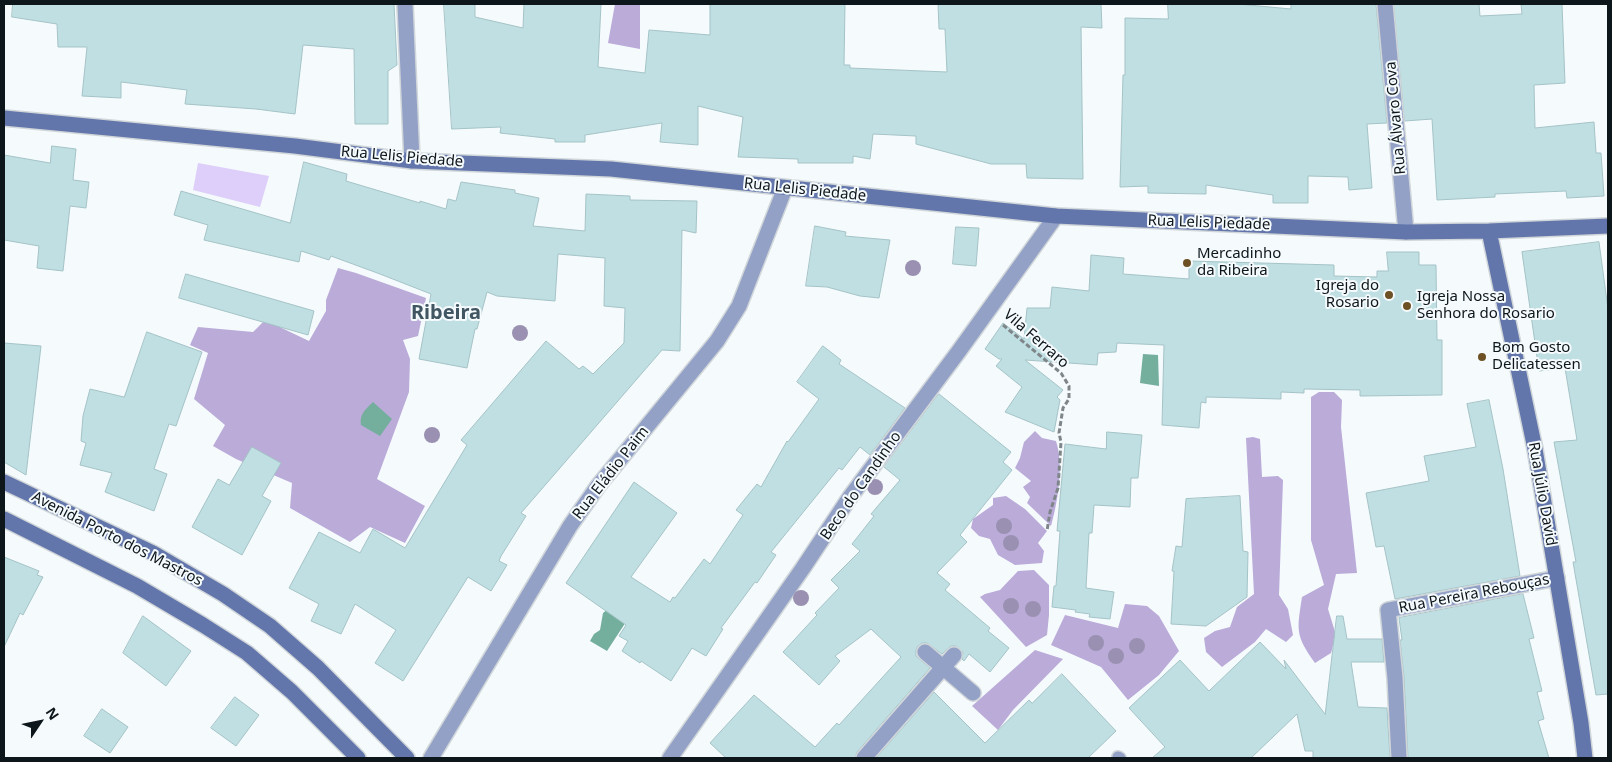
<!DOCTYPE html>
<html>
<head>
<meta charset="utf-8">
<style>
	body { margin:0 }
	#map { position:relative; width:1612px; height:762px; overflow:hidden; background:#f5fafd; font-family:"Noto Sans",sans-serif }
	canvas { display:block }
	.frame { position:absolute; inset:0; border:5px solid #0d161b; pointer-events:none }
	.north { position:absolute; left:15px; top:697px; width:50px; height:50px; -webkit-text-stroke:4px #f5fafd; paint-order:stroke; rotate:56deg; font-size:14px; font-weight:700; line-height:20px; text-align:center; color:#0d161b }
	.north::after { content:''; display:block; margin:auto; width:18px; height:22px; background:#0d161b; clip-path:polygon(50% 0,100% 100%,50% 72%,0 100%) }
</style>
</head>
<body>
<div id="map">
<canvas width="1612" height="762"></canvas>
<div class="frame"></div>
<div class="north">N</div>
</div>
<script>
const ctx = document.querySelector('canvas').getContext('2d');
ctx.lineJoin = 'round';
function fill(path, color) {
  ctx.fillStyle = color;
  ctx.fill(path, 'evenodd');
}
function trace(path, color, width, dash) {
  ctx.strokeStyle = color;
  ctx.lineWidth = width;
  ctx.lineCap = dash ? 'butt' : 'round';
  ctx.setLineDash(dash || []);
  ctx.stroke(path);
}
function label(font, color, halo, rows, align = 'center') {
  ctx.font = font + ' "Noto Sans",sans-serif';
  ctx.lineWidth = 4;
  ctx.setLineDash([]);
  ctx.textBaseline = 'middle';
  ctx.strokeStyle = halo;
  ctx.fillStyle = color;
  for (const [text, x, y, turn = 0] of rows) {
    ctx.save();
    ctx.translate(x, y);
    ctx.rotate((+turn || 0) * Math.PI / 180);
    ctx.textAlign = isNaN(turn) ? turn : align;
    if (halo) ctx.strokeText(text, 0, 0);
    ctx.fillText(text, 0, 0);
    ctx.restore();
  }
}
fill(new Path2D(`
	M198 163 269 176 260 207 193 190Z`), '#ddcff9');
fill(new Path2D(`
	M615 4H640V49L608 43Z
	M338 268 356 273 426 298 418 336 403 340 410 359 409 392 377 479 425 506 405 543 370 527 350 542 290 508 292 483 236 459 213 446 225 425 194 399 208 353 190 345 198 327 253 332 265 320 309 341 326 311V300Z
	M1319 392H1334L1342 400 1341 427 1357 573 1336 574 1328 609 1336 635 1331 653 1315 663C1295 635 1297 630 1302 597L1324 585 1311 540V397Z
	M1035 431 1042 438 1056 441C1064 465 1058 501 1051 526L1027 503 1030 497 1023 487 1031 481 1015 468 1020 458 1024 442Z
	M1253 437 1260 439 1262 477 1278 476 1283 480 1279 595 1288 609 1293 635 1286 642 1266 629 1255 642 1222 667 1206 652 1204 638 1215 631 1230 627 1237 607 1254 594 1246 438Z
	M1006 496 1025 509 1047 531 1038 543 1044 551 1042 563 1015 565 998 555 990 539 979 536 971 528 973 519 993 505V498Z
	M1034 570 1049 585V615L1047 635 1026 647 980 597 985 594 1000 590 1018 571Z
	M1125 604 1147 606 1159 616 1179 651 1159 675 1128 700 1101 667 1051 645 1065 615 1118 628Z
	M1035 650 1063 659 1013 710 998 730 972 706Z`), '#baabd9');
fill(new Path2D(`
	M1143 354 1158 355 1159 386 1140 383Z
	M373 402 392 419 380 436 361 425C359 414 366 409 373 402Z
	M614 604 635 608 607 651 590 641 594 634 600 630 603 613Z`), '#74ae9c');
const building = new Path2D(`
	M13 4H394L397 65 388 71V124H355L354 49 303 45 295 114 256 109 185 104 187 90 121 82V98L82 96 87 47H58L57 24 12 17Z
	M444 4H475V17L523 28 524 4H601L598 67 645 73 649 30 710 35V4H845L844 65H850V68L947 72 945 29H939L938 4H1101L1102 28 1081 27 1083 179 1027 178 1026 164H991L916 144V136L873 134 870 159 853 156V163H798V159L738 157 743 117 698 106V145L660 142 662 123 585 135V142H555V139L500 133 501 127 452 129Z
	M1168 4H1238L1291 9V4H1376L1387 123 1367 124 1372 188 1349 190 1348 177 1308 176V203H1273V195L1206 185V194L1148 193V186L1120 187 1123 75H1125V18L1168 19Z
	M1394 4H1479L1480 16 1522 14 1521 4H1562L1565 83 1534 85 1535 128 1594 122 1596 153H1601L1604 196 1567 198 1566 191 1495 194V197L1437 200 1432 119 1405 121Z
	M52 146 76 149 73 180 89 182 86 208 70 206 63 271 37 268 39 246 4 240V155L50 163Z
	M304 162 347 174 346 181 420 203V201L446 209 448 199 456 201 461 182 515 190V193L539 198 533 226 585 231 586 194 630 196V200L697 201 696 233 682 230 680 351 662 350 521 513 526 516 501 556 499 561 507 565 491 591 468 577 403 681 375 663 396 630 355 604 341 634 311 621 319 604 289 588 319 532 360 553 373 529 405 548 467 445 461 440 546 341 579 369 583 366 593 374 624 343 625 308 604 306 605 258 558 254 555 301 497 296 487 292 477 329H475L467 368 419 359 431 294 380 274 331 256 329 260 301 251 299 262 204 240 208 225 174 215 181 191 290 223Z
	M815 226 846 232 845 236 890 240 879 298 860 296 827 287 806 286Z
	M956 227 979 228 976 266 953 264Z
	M1599 242 1608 309V694L1596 695 1573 562H1576L1554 442 1577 440 1565 368 1539 371 1522 252Z
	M1387 252H1419V265H1436L1437 340H1442V395L1360 396V390L1304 389V393L1281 392V399L1206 397V403L1201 402 1199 428 1162 425 1164 345 1117 343 1116 352 1098 353 1097 365 1025 360 1063 390 1057 397 1060 400 1054 432 1005 412 1022 387 996 366 1002 359H999L985 349 1003 323 1024 339 1027 308H1050L1052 287 1089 291 1091 255 1124 258 1123 274 1189 279V261L1334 265V276L1377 277V271H1388Z
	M186 274 314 311 308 335 179 298Z
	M147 332 202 352 176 426 169 424 154 469 167 474 154 511 105 492 112 473 80 465 86 443 81 441 83 416 90 389 124 397Z
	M4 343 41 346 26 475 4 462Z
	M823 346 841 360 839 364 905 408 870 455 860 447 842 470 839 468 771 552 776 555 757 583 755 582 721 628 723 629 706 656 692 648 671 681 641 661 640 663 622 651 628 641 619 636 626 625 566 583 634 482 677 513 631 577 670 602 673 597 675 598 704 559 710 564 743 515 736 510 757 484 761 487 787 441 788 442 819 399 797 382Z
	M939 394 1011 452 1003 462 1012 470 960 535 967 542 937 573 950 584 945 590 990 628 988 631 1009 648 990 672 969 654 964 661 962 659 963 652 956 646H951L942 654 927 643H922L918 646 916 650V656L930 668 857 752 855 758H726L710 743 754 695 815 747 837 723 839 725 901 657 871 629 835 656 840 661 819 685 783 652 817 615 815 613 839 588 831 580 860 551 852 544 874 516 871 514 900 480 884 467Z
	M1489 400 1503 469 1520 576 1395 599 1384 546 1376 547 1366 493 1429 481 1424 456 1476 447 1467 404Z
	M1107 432 1142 435 1138 478H1131L1130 507 1094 505 1092 533H1089L1086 588 1114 592 1110 619 1089 617 1090 614 1075 612 1076 610 1052 607 1054 586H1056L1060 531H1057L1065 444 1106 449Z
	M252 447 281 463 262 496 271 501 242 555 192 527 218 479 229 485Z
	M1240 496 1243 551 1248 552 1247 597 1206 626 1171 624 1174 571H1172L1176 546 1182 547 1186 499Z
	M4 557 39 571 37 575 43 577 23 615 20 613 4 647Z
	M1523 594 1534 638 1529 639 1542 691 1537 692 1544 719 1538 721 1549 758H1408L1404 677 1400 640H1402L1399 618Z
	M143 616 191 651 166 686 123 653Z
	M1337 616H1343L1347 639H1382L1384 662H1351L1358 707 1387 708 1390 758H1313V751H1305L1297 714 1251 758H1152L1165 747 1129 708 1180 660 1209 691 1260 642 1286 669 1284 660 1325 714Z
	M1062 674 1116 731 1088 758H876L934 692 985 743 1029 700 1032 703Z
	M235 697 259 715 236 746 211 728Z
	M102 709 128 727 110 753 84 736Z`);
fill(building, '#bfdfe2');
trace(building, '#a4c3c6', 1);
const lane = new Path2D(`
	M1118 757 1120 758`);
const street = new Path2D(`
	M405 4 412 161
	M1385 4 1406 232
	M925 652 973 693
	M431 758 570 526 598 486 717 341 739 306 785 188
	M670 758 803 568 850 497 959 351 1056 216
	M864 758 954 655
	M1399 758 1395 678 1388 610 1557 578`);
const secondary = new Path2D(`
	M4 118 295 146 412 161 611 169 1056 216 1406 232 1489 231 1608 226
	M1489 231 1535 449 1581 723 1585 758
	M4 482 153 553 223 594 270 626 318 668 407 758
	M4 519 137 586 203 625 247 653 292 692 358 758`);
trace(lane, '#d0d6d9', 14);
trace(street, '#d0d6d9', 18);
trace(secondary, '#d0d6d9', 18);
trace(new Path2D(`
	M1003 325 1061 373 1069 386V399L1063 408 1059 433 1061 442 1058 488 1050 512 1047 531`), '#7f868a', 3, [5, 2.5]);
trace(lane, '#93a1c7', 11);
trace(street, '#93a1c7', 15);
trace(secondary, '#6376ac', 15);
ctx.fillStyle = '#9a90b1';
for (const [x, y] of [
	[913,268],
	[520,333],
	[432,435],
	[875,487],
	[1004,526],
	[1011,543],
	[801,598],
	[1011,606],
	[1033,609],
	[1096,643],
	[1137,646],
	[1116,656]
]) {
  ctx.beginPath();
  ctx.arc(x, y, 8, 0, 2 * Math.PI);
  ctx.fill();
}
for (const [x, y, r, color] of [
	[1187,263,5,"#6d5124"],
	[1389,295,5,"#6d5124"],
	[1407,306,5,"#6d5124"],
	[1482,357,5,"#6d5124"]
]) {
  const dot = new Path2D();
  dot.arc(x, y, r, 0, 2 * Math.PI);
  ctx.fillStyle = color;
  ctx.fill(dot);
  trace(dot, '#f5fafd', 2);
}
label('15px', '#0d161b', '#f5fafd', [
	["Rua Álvaro Cova",1396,118,-95],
	["Rua Lelis Piedade",402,157,5],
	["Rua Lelis Piedade",805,190,6],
	["Rua Lelis Piedade",1209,223,2],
	["Vila Ferraro",1036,339,41],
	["Rua Eládio Paim",611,473,-52],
	["Beco do Candinho",861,486,-55],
	["Rua Júlio David",1542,494,80],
	["Avenida Porto dos Mastros",117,539,27],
	["Rua Pereira Rebouças",1474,594,-11]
]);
label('15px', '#0d161b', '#f5fafd', [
	["Mercadinho",1197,254],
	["da Ribeira",1197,271],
	["Igreja do",1379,286,"right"],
	["Rosario",1379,303,"right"],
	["Igreja Nossa",1417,297],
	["Senhora do Rosario",1417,314],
	["Bom Gosto",1492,348],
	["Delicatessen",1492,365]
], 'left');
label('bold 20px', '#415663', '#f5fafd', [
	["Ribeira",446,313]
]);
</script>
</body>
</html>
